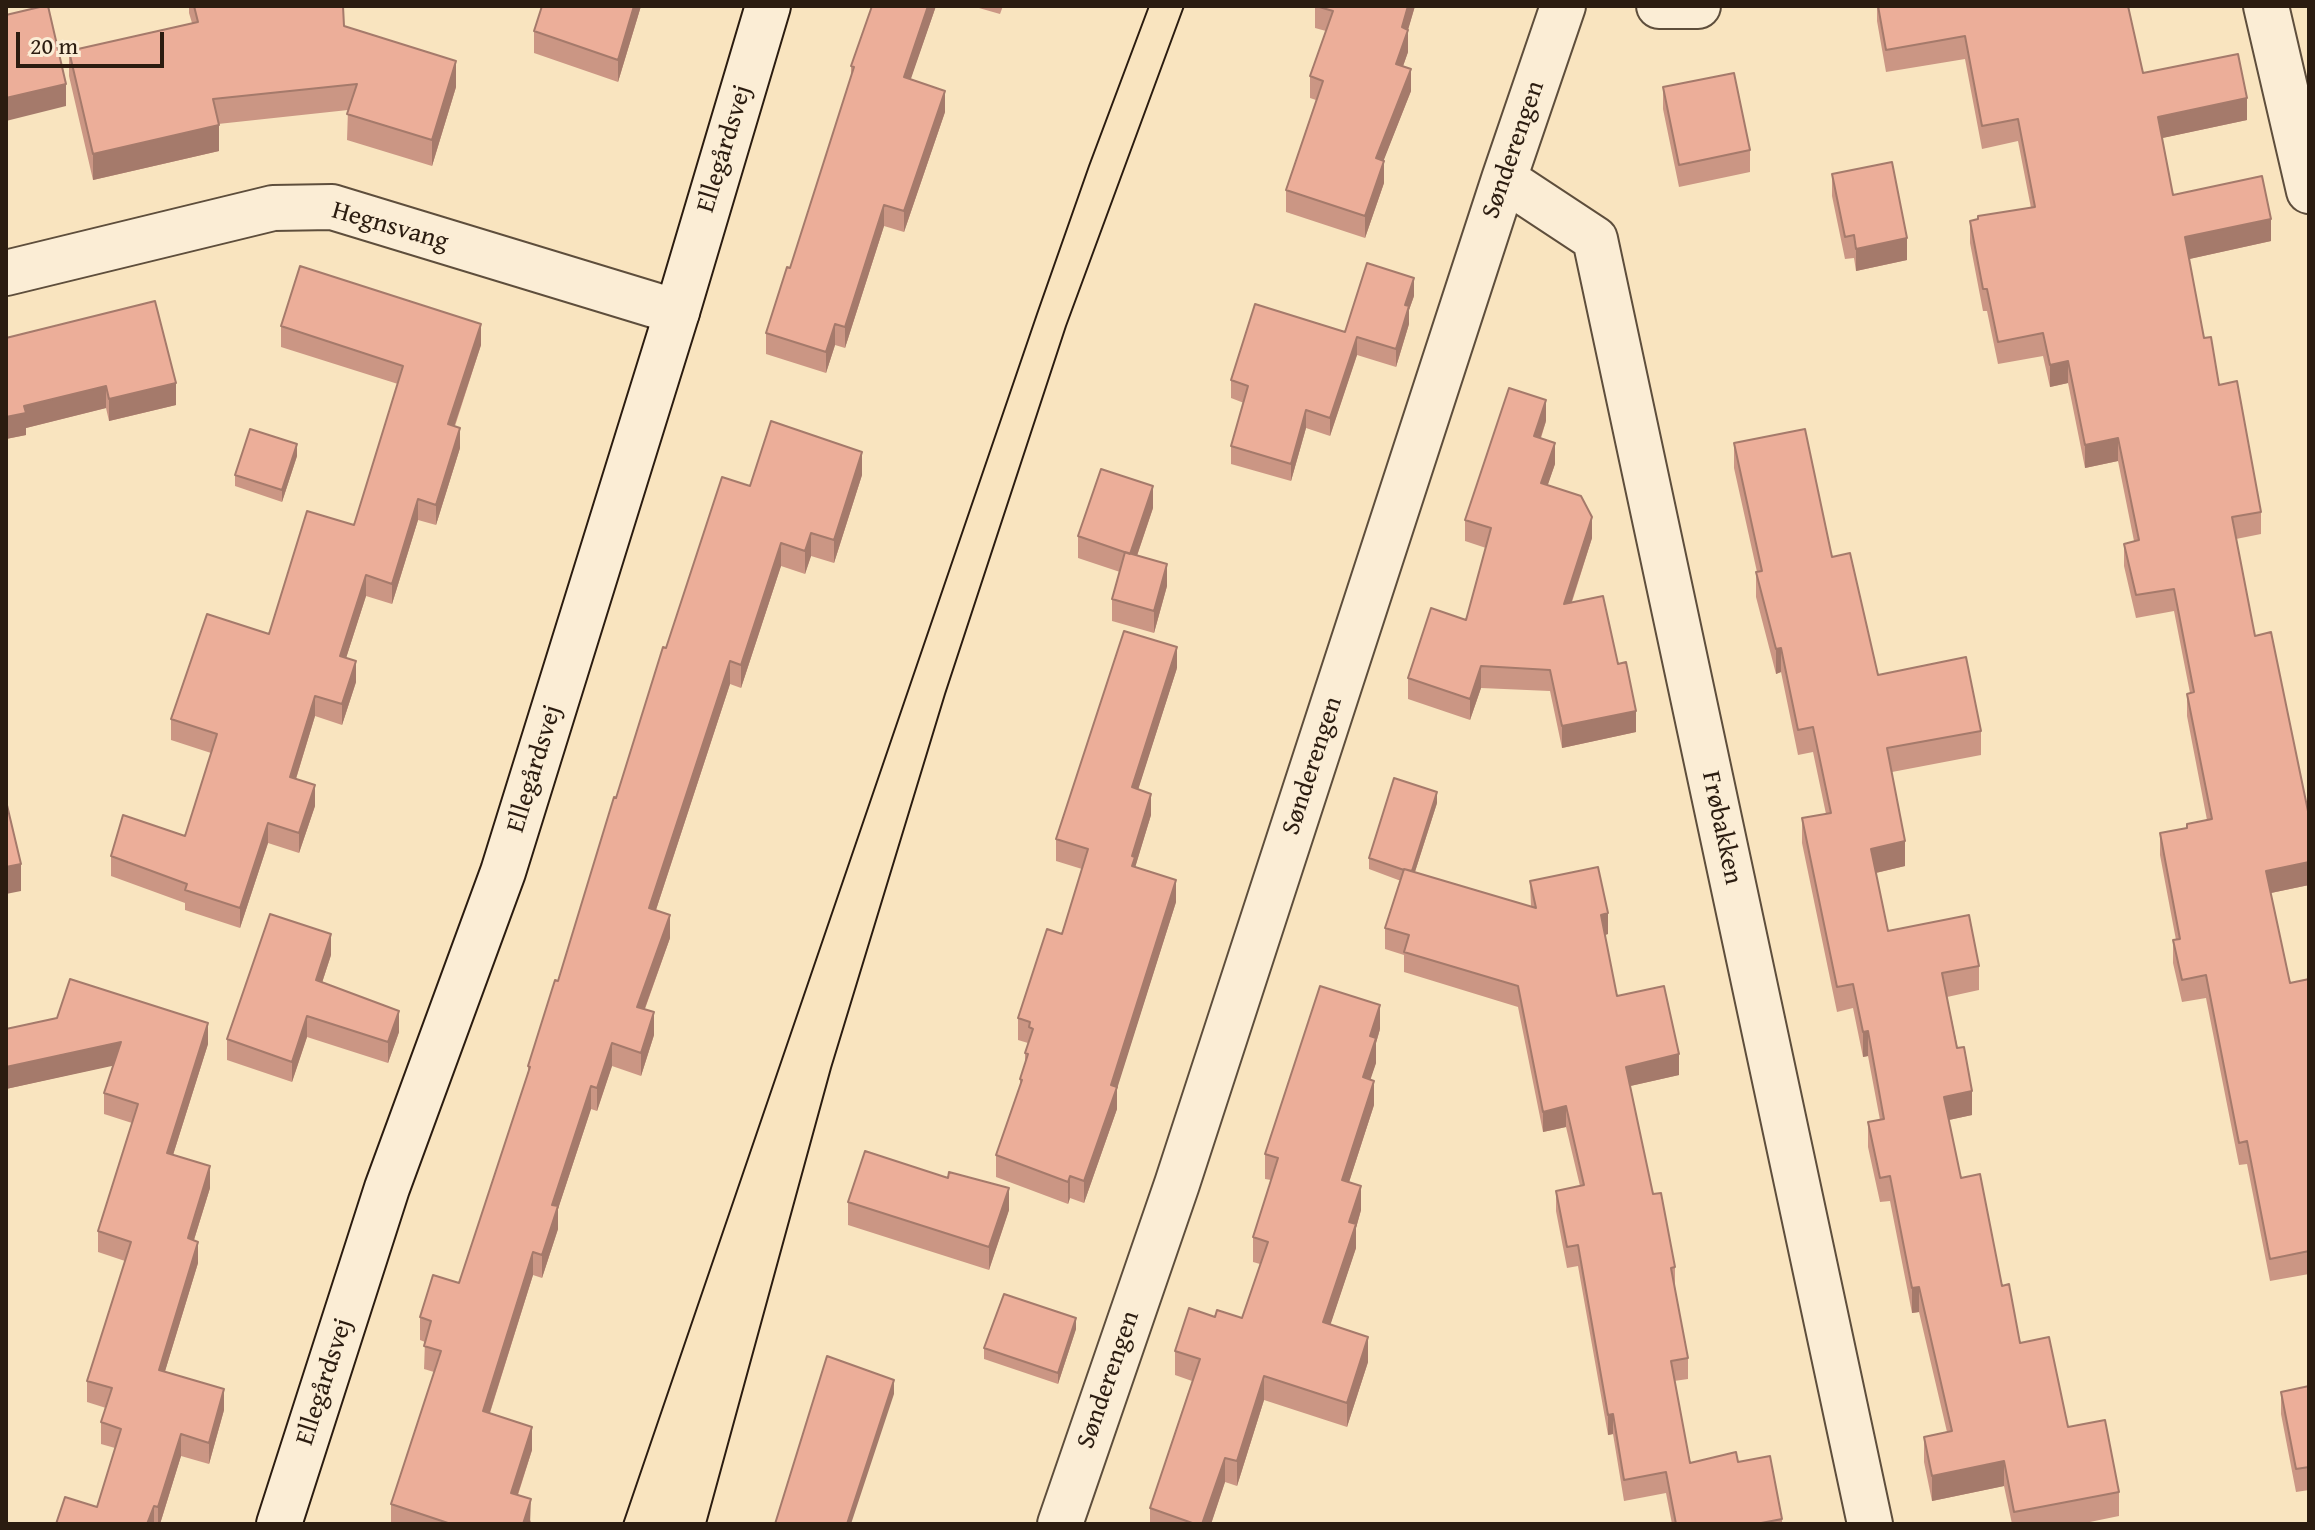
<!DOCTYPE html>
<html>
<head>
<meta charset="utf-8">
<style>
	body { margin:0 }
	#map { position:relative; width:2315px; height:1530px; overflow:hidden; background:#f9e4bf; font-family:"Gentium Book Plus",serif }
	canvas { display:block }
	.frame { position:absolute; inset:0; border:8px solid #2b1c10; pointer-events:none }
	.scale { position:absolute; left:16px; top:32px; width:148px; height:36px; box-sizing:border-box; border:4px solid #2b1c10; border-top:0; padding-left:10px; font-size:24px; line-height:28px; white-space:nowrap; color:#2b1c10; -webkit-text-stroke:6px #fbedd5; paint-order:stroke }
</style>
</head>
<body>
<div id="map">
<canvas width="2315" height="1530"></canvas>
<div class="frame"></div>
<div class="scale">20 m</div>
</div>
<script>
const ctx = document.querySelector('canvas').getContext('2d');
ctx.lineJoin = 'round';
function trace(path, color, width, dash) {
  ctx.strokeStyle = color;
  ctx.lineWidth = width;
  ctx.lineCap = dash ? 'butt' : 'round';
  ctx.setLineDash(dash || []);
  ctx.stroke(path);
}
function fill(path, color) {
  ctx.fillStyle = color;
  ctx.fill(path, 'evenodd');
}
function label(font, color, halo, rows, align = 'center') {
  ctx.font = font + ' "Gentium Book Plus",serif';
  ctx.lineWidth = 6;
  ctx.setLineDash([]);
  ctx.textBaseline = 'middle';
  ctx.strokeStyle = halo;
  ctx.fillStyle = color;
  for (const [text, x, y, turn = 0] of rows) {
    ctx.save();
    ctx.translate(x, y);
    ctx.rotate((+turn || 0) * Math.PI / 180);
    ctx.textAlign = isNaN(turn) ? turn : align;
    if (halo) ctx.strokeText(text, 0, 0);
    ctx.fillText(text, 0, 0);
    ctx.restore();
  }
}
const street = new Path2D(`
	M1659 6H1698
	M2266 6 2309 191
	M1504 179 1595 239 1870 1524
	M6 273 273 208 332 207 677 312
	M1060 1524 1177 1184 1504 179 1563 6`);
const secondary = new Path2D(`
	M279 1524 387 1188 503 872 677 312 768 6`);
trace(street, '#5e4e3c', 48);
trace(secondary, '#2b1c10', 48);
trace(street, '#fbedd5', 44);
trace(secondary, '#fbedd5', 44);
trace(new Path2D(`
	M623 1524 1037 314 1089 166 1149 6
	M706 1524 831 1068 945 694 1066 326 1184 6`), '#2b1c10', 2);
fill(new Path2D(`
	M189 6H343L344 26 456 87 432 166 347 140 348 110 218 124 219 151 93 180 69 76V51L192 23 189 13Z
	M641 6 618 82 534 53V31Z
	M936 6 910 80 945 112 904 232 884 226 845 348 835 345 826 373 766 354V333L790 268 851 77V66Z
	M972 6H1003L1000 14Z
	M1315 6H1415L1408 29V52L1403 66 1411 91 1383 161 1384 183 1365 238 1286 212V190L1316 100 1310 98V76L1326 31 1315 28Z
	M1877 6H2128L2143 73 2247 120 2162 138 2173 195 2271 241 2189 259 2204 338 2261 512V534L2236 539 2255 636 2309 816V885L2271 893 2290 983 2309 979V1274L2270 1281 2247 1164 2239 1165 2206 998 2182 1002 2173 963V940H2176L2160 855V833L2187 828 2207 820 2187 716V694L2190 693 2174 611 2136 618 2124 566V544L2134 541 2118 461 2085 468 2068 383 2050 387 2043 356 1998 364 1987 311H1983L1970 243V221L2031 208 2018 141 1982 149 1965 59 1886 72 1877 21Z
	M1663 87 1750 150V172L1679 187 1663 109Z
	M1832 174 1907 260 1856 271 1854 258 1845 259 1832 196Z
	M1414 296 1409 310V324L1396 367 1357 355 1330 436 1306 428 1291 481 1231 464V446L1244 403 1231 398V380L1345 332Z
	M281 326 481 345 455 426 460 448 436 525 418 520 392 604 366 596 346 658 356 682 342 725 315 716 296 779 315 806 299 853 268 843 240 928 185 910V903L111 876V856L185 836 211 753 171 740V719L269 634 354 525 398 384 281 347Z
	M6 338 176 405 109 421 106 408 26 428V435L6 439Z
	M1546 421 1541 438 1555 464 1547 486 1592 538 1572 602 1618 664 1636 732 1562 748 1550 691 1481 688 1470 720 1408 699V678L1466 620 1486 548 1465 541V520Z
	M1734 443 1832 557 1878 675 1981 731V755L1892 772 1905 866 1876 873 1888 931 1979 966V990L1947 997 1972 1115 1949 1120 1961 1178 2002 1286 2020 1343 2068 1427 2119 1492V1516L2080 1524H2012L2004 1486 1932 1501 1924 1462V1437L1947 1432 1919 1312 1912 1313 1890 1201 1880 1202 1868 1147V1122L1880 1120 1868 1056 1863 1057 1853 1008 1837 1012 1802 843V818L1826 814 1813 752 1798 755 1781 672 1776 674 1756 597V572H1757L1734 468Z
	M297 456 282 502 235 486V475Z
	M862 475 834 563 811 556 805 574 781 566 741 688 730 684 656 910 670 938 645 1009 654 1035 641 1076 612 1066 597 1111 591 1109 558 1209V1229L542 1278 533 1275 490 1413 532 1450 518 1495 531 1522 530 1524H391V1504L434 1372 424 1369 425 1342 420 1340V1317L459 1283 528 1072V1066L558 981 666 648 750 486Z
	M1153 508 1137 556 1167 586 1154 633 1112 621V599L1120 572 1078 558V536Z
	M1177 668 1138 789 1151 815 1135 867 1176 902 1117 1087V1109L1084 1203 1070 1198 1068 1204 996 1177V1155L1020 1087V1079L1025 1063V1053L1028 1043 1018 1040V1018L1062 934 1082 869 1056 861V839Z
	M1437 803 1415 872 1531 907 1530 881 1608 934 1605 935 1617 996 1679 1075 1630 1086 1653 1194 1675 1267V1288L1688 1358V1379L1674 1381 1690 1463 1738 1462 1782 1519V1524H1672L1666 1493 1624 1501 1613 1434 1608 1435 1578 1266 1567 1268 1556 1211V1191L1580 1186 1566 1127 1543 1132 1518 1007 1404 972V955L1385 949V928L1401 881 1369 869V858Z
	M331 955 322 983 399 1032 388 1063 307 1037 292 1082 227 1060V1039Z
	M6 1029 208 1044 173 1155 210 1188 194 1240 198 1263 165 1371 224 1410 209 1464 181 1456 160 1524H56L97 1507 115 1448 101 1444V1422L106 1408 87 1402V1381L125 1261 98 1252V1231L132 1123 104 1114V1093L113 1065 6 1089Z
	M1380 1029 1376 1043V1063L1370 1079 1374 1105 1349 1182 1361 1210 1356 1228V1248L1330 1325 1368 1362 1347 1427 1264 1400 1237 1486 1225 1482 1211 1524H1150V1508L1192 1381 1175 1375V1351L1215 1317 1242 1318 1260 1264 1253 1262V1237L1271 1180 1265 1179V1154Z
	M848 1202 1009 1210 989 1270 848 1225Z
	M1076 1329 1058 1384 984 1359V1348Z
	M2309 1386V1490L2296 1492 2281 1414V1392Z`), '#cb9684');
fill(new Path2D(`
	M634 6H641L618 82V60Z
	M928 6H936L904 99V77Z
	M1408 6H1415L1406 37 1408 30V52L1396 86V64L1402 27Z
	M456 61V87L432 166V140Z
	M1411 69V91L1376 180V158Z
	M66 84V106L6 121V98Z
	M945 91V112L904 232V211Z
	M2247 98V120L2158 139V117Z
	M219 125V151L93 180V154Z
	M1384 161V183L1365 238V216Z
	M884 205V226L845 348V327Z
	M2271 219V241L2185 260V237Z
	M1907 238V260L1856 271V249Z
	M1414 278V296L1409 310V324L1396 367V349L1405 305Z
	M481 324V345L448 445V424Z
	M835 324V345L826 373V352Z
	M1357 337V355L1330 436V418Z
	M2068 361V383L2050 387V365Z
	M176 383V405L109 421V399Z
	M106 386V408L26 428V435L6 439V417L24 406Z
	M1546 400V421L1534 457V436Z
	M1306 410V428L1291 481V464Z
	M460 428V448L436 525V505Z
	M2118 438V461L2085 468V445Z
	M1555 443V464L1541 505V483Z
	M297 444V456L282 502V490Z
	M862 452V475L834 563V540Z
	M1153 486V508L1130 576V554Z
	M418 499V520L392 604V584Z
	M1592 517V538L1564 625V604Z
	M811 533V556L805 574V551Z
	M781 543V566L741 688V665Z
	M1167 564V586L1154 633V611Z
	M366 575V596L340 677V656Z
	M1177 647V668L1132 809V787Z
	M1781 648V672L1776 674V649Z
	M356 661V682L342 725V704Z
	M730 661V684L649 931V908Z
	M1481 666V688L1470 720V699Z
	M315 696V716L290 798V777Z
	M1636 711V732L1562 748V726Z
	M315 785V806L299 853V833Z
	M1437 792V803L1411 884V873Z
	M1151 794V815L1135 868 1132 888V856Z
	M268 823V843L240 928V908Z
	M1905 841V866L1871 874V849Z
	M2309 862V885L2266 894V871Z
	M21 864V891L6 894V867Z
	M1176 880V902L1117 1089V1087V1109L1084 1203V1181L1111 1085Z
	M1608 913V934L1601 936V915Z
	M670 915V938L637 1030V1007Z
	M331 934V955L316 1001V980Z
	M1380 1005V1029L1376 1043V1063L1363 1102V1077L1370 1036Z
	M399 1011V1032L388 1063V1042Z
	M654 1012V1035L641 1076V1053Z
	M307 1016V1037L292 1082V1062Z
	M208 1023V1044L167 1174V1153Z
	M1868 1031V1056L1863 1057V1032Z
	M121 1042V1064L6 1089V1067Z
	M612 1043V1066L597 1111V1088Z
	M1679 1054V1075L1626 1087V1067Z
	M1374 1081V1105L1342 1204V1180Z
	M591 1086V1109L558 1209V1229L542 1278V1255L552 1205Z
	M1972 1091V1115L1944 1121V1097Z
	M1566 1106V1127L1543 1132V1112Z
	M210 1166V1188L188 1259V1238Z
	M1070 1176V1198L1068 1204V1182Z
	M1361 1186V1210L1356 1228V1248L1323 1347V1322L1349 1222Z
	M1009 1188V1210L989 1270V1247Z
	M198 1242V1263L159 1391V1370Z
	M533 1252V1275L483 1434V1411Z
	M1919 1287V1312L1912 1313V1288Z
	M1076 1318V1329L1058 1384V1373Z
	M1368 1337V1362L1347 1427V1403Z
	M1264 1376V1400L1237 1486V1461Z
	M894 1380V1394L851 1524H847Z
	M224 1389V1410L209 1464V1443Z
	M1613 1414V1434L1608 1435V1415Z
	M532 1427V1450L511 1515V1493Z
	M181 1434V1456L160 1524H158V1507Z
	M1225 1458V1482L1211 1524H1202Z
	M2004 1461V1486L1932 1501V1476Z
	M531 1499 530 1524H523Z
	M154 1506V1524H147Z`), '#a57a6b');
const building = new Path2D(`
	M44 6H48L66 84 6 98V15Z
	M194 6H343L344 26 456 61 432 140 347 114 357 84 213 99 219 125 93 154 69 51 198 22Z
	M542 6H634L618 60 534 31Z
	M872 6H928L904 77 945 91 904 211 884 205 845 327 835 324 826 352 766 333 787 267 790 268 854 67 851 66Z
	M1316 6H1408L1402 27 1408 30 1396 64 1411 69 1376 158 1384 161 1365 216 1286 190 1323 81 1310 76 1333 11Z
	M1878 6H2128L2143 73 2238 54 2247 98 2158 117 2173 195 2262 176 2271 219 2185 237 2204 338 2211 337 2219 385 2237 381 2261 512 2232 517 2255 636 2271 632 2309 816V862L2266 871 2290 983 2309 979V1251L2270 1259 2247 1141 2239 1143 2206 975 2182 980 2173 940 2180 939 2160 833 2187 828V824L2212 819 2187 694 2194 692 2174 589 2136 595 2124 544 2139 540 2118 438 2085 445 2068 361 2050 365 2043 333 1998 342 1987 289H1983L1970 221 1978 219V216L2035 207 2018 119 1982 126 1965 36 1886 50Z
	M1734 73 1750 150 1679 165 1663 87Z
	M1892 162 1907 238 1856 249 1854 235 1845 237 1832 174Z
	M1367 263 1414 278 1405 305 1409 306 1396 349 1357 337 1330 418 1306 410 1291 464 1231 446 1248 386 1231 380 1255 304 1345 332Z
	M300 266 481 324 448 424 460 428 436 505 418 499 392 584 366 575 340 656 356 661 342 704 315 696 290 777 315 785 299 833 268 823 240 908 185 890 187 884 111 856 123 815 185 836 217 734 171 719 207 614 269 634 307 511 354 525 403 366 281 326Z
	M155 301 176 383 109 399 106 386 24 406 26 413 6 417V338Z
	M1509 388 1546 400 1534 436 1555 443 1541 483 1581 496 1592 517 1564 604 1603 596 1618 664 1626 662 1636 711 1562 726 1550 670 1481 666 1470 699 1408 678 1431 608 1466 620 1491 528 1465 520Z
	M771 421 862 452 834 540 811 533 805 551 781 543 741 665 730 661 649 908 670 915 637 1007 654 1012 641 1053 612 1043 597 1088 591 1086 552 1205 558 1206 542 1255 533 1252 483 1411 532 1427 511 1493 531 1499 523 1524H451L391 1504 441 1351 424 1346 431 1321 420 1317 433 1275 459 1283 530 1067 528 1066 555 980 558 981 614 797 616 798 663 647 666 648 722 477 750 486Z
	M250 429 297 444 282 490 235 475Z
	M1805 429 1832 557 1850 553 1878 675 1966 657 1981 731 1887 748 1905 841 1871 849 1888 931 1969 915 1979 966 1942 973 1957 1048 1964 1047 1972 1091 1944 1097 1961 1178 1980 1174 2002 1286 2009 1284 2020 1343 2049 1337 2068 1427 2105 1420 2119 1492 2014 1512 2004 1461 1932 1476 1924 1437 1952 1431 1919 1287 1912 1288 1890 1176 1880 1178 1868 1122 1884 1119 1868 1031 1863 1032 1853 984 1837 987 1802 818 1831 813 1813 727 1798 730 1781 648 1776 649 1756 572 1762 571 1734 443Z
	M1101 469 1153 486 1130 554 1078 536Z
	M1125 552 1167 564 1154 611 1112 599Z
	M1124 631 1177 647 1132 787 1151 794 1132 856 1135 857 1132 866 1176 880 1111 1085 1117 1087 1084 1181 1070 1176 1068 1182 996 1155 1022 1080 1020 1079 1028 1054 1025 1053 1033 1029 1029 1027 1030 1022 1018 1018 1047 929 1062 934 1088 849 1056 839Z
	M1394 778 1437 792 1412 871 1404 869V870L1369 858Z
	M6 801 21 864 6 867Z
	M1598 867 1608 913 1601 915 1617 996 1664 986 1679 1054 1626 1067 1653 1194 1661 1193 1675 1267 1671 1268 1688 1358 1671 1361 1690 1463 1736 1452 1738 1462 1770 1456 1782 1519 1756 1524H1676L1666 1472 1624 1480 1613 1414 1608 1415 1578 1245 1567 1247 1556 1191 1584 1185 1566 1106 1543 1112 1518 986 1404 952 1409 935 1385 928 1404 869 1536 908 1530 881Z
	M270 914 331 934 316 980 399 1011 388 1042 307 1016 292 1062 227 1039Z
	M70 979 208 1023 167 1153 210 1166 188 1238 198 1242 159 1370 224 1389 209 1443 181 1434 158 1507 154 1506 147 1524H56L65 1497 97 1507 121 1429 101 1422 112 1388 87 1381 131 1242 98 1231 138 1104 104 1093 121 1042 6 1067V1029L57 1018Z
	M1320 986 1380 1005 1370 1036 1376 1038 1363 1077 1374 1081 1342 1180 1361 1186 1349 1222 1356 1224 1323 1322 1368 1337 1347 1403 1264 1376 1237 1461 1225 1458 1202 1524H1195L1150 1508 1200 1359 1175 1351 1189 1308 1215 1317 1217 1310 1242 1318 1268 1242 1253 1237 1278 1158 1265 1154Z
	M865 1151 948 1178 949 1172 1009 1188 989 1247 848 1202Z
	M1004 1294 1076 1318 1058 1373 984 1348Z
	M827 1356 894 1380 847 1524H775Z
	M2309 1386V1467L2296 1469 2281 1392Z`);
fill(building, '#ecae99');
trace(building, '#a57a6b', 2);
label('26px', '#2b1c10', '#fbedd5', [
	["Ellegårdsvej",725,149,-73],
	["Sønderengen",1514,150,-71],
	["Hegnsvang",390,227,16],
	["Sønderengen",1313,766,-72],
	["Ellegårdsvej",535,769,-73],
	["Frøbakken",1721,828,78],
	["Sønderengen",1109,1380,-71],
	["Ellegårdsvej",325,1382,-72]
]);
</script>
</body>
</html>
